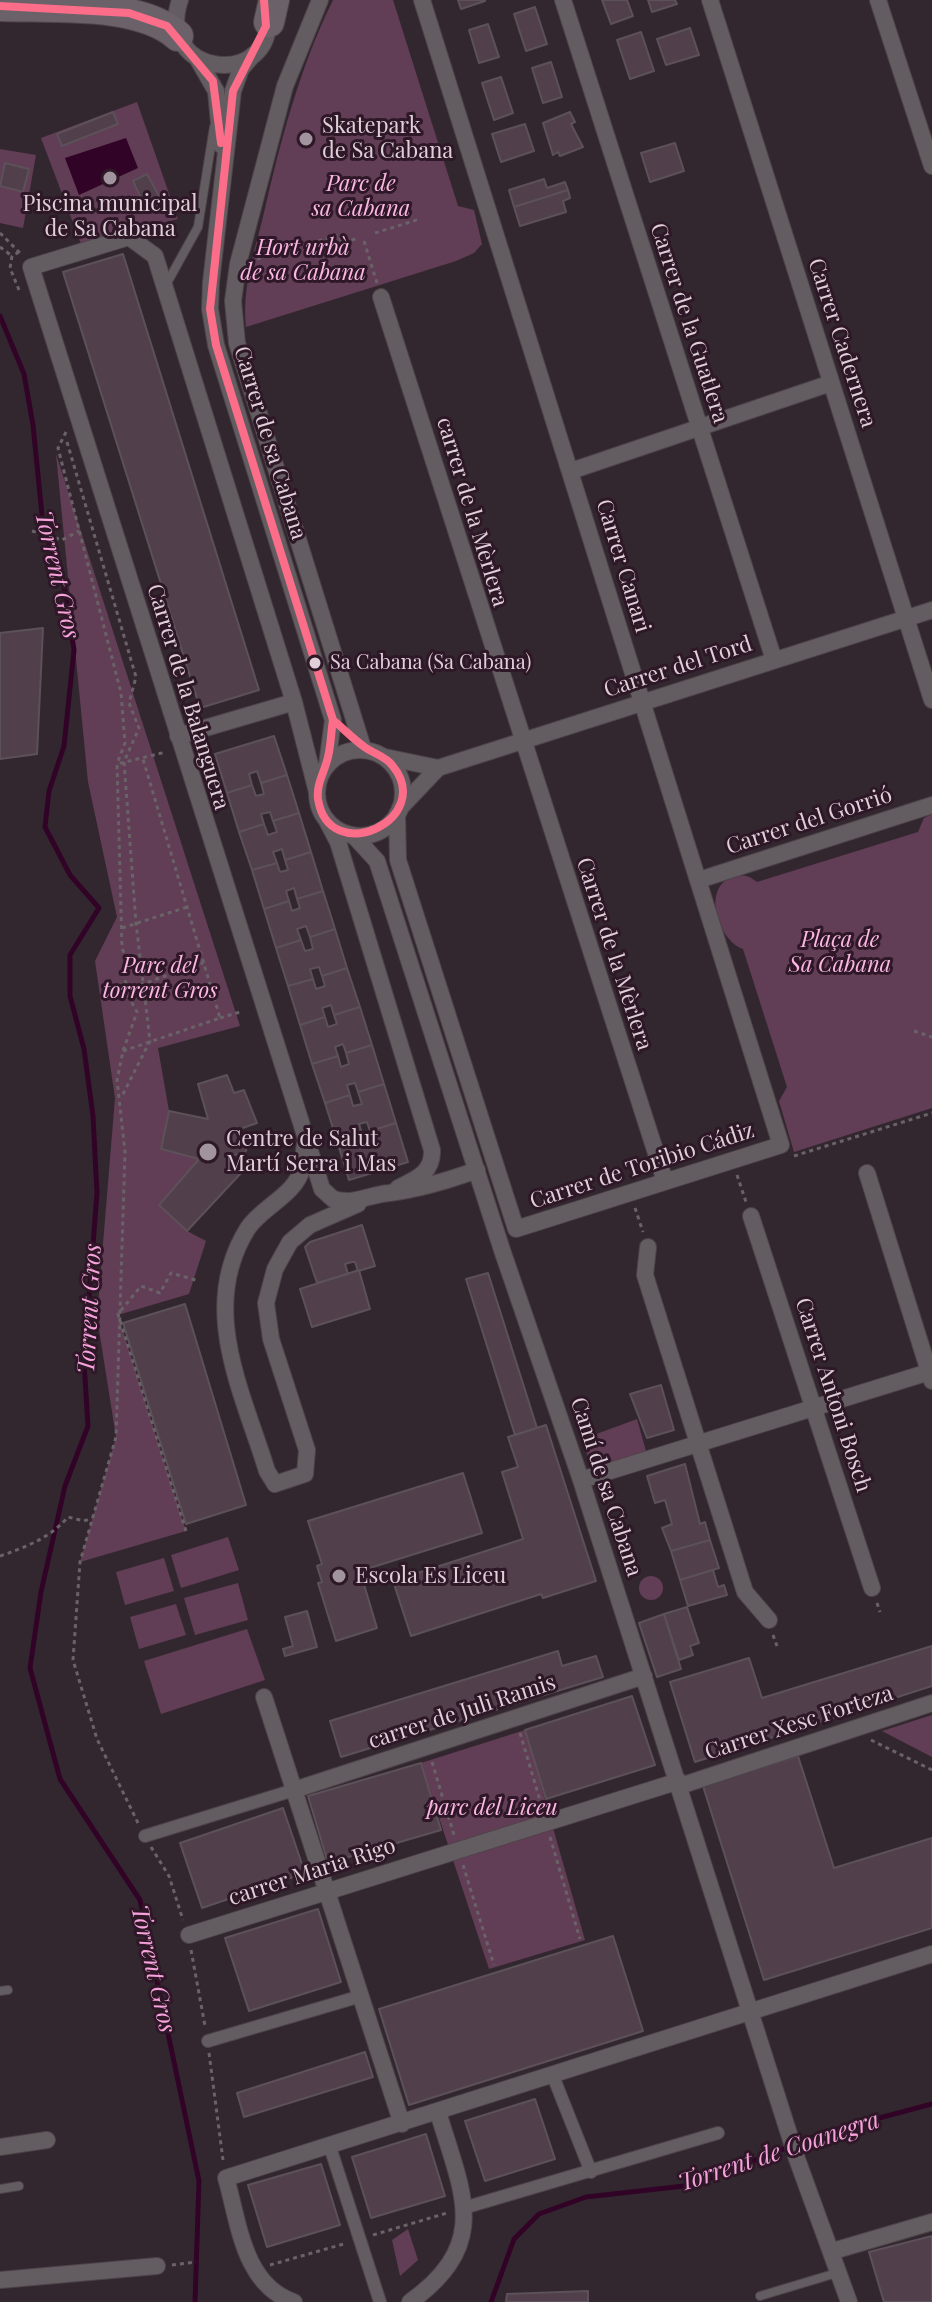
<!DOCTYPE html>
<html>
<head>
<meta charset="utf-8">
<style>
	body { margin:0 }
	canvas { display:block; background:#33272f }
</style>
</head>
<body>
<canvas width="932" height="2302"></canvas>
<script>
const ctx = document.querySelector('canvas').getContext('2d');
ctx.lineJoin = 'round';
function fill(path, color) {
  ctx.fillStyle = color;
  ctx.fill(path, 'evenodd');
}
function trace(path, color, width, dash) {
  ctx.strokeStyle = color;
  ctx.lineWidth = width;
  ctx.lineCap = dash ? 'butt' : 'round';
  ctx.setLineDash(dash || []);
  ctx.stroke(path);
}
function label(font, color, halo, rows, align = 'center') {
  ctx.font = font + ' "Playfair Display",serif';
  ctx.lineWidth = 6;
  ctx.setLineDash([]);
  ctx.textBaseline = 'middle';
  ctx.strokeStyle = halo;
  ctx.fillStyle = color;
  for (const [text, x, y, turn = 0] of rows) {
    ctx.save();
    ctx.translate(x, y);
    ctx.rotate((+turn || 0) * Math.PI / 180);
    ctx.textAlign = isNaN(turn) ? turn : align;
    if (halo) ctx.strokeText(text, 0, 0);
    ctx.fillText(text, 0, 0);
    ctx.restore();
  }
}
fill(new Path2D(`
	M333 0H393L458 206 474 210 482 244 474 253 456 261 246 327C242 289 254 253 263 217 280 143 299 69 333 0Z
	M137 102 178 219 81 244 41 138Z
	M0 149 36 155 23 228 0 223Z
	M56 454 240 1026 158 1048 169 1111 161 1149 199 1159 159 1205 187 1231 206 1241 189 1294 118 1315 186 1531 80 1562 116 1437 97 1317 115 1098 95 961 117 917 88 782Z
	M932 814V1108L794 1152 779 1101 787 1087 743 949C718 940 701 887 733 877 744 874 748 875 757 882L918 832 924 818Z
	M637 1419 646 1451 591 1469 583 1439Z
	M228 1537 239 1570 181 1588 171 1555Z
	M164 1558 174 1591 125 1605 116 1572Z
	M639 1588a12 12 0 1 1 24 0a12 12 0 1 1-24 0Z
	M238 1583 248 1620 195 1635 184 1598Z
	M176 1604 186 1635 139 1649 130 1617Z
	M247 1629 265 1680 161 1714 144 1661Z
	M932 1715V1757L882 1731Z
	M525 1730 585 1940 489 1969 421 1763Z
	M408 2229 418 2260 400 2276 392 2240Z`), '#613d56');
fill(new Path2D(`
	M126 138 138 168 79 195 65 158Z`), '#310427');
trace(new Path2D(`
	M0 316 24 374 33 425 43 525 65 591 74 650 64 746 49 791 45 827 70 875 99 908 70 955V996L84 1049 93 1116 97 1193 84 1362 88 1426 65 1486 41 1592 30 1668 60 1779 140 1900 199 2181 195 2302
	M491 2302 514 2239 539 2214 586 2197 693 2185 823 2133 932 2104`), '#310427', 5);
const building = new Path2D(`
	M458 0H485V1L461 9Z
	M602 0H627L633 16 611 24Z
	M648 0H675L677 4 652 12Z
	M535 7 547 44 526 51 514 14Z
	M488 24 499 57 479 63 469 30Z
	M690 28 699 55 666 65 657 39Z
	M641 32 654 71 630 79 617 40Z
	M551 62 562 97 543 103 532 68Z
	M501 77 513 113 494 120 482 83Z
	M113 112 118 124 62 146 57 134Z
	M570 112 575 122 571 124 583 147 560 156 558 152 553 155 543 123Z
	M525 124 534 151 501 162 492 134Z
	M675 143 684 171 650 182 641 153Z
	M5 163 29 169 23 192 0 186Z
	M147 174 160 198 144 205 133 181Z
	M544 179 547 188 565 182 568 190 514 207 509 190Z
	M568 190 570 198 563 201 566 212 520 226 514 207Z
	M123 254 259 690 200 708 63 272Z
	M43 628 37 754 0 759V633Z
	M274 736 287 775 261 783 257 771 249 774 252 785 227 793 215 754Z
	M287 775 299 813 273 821 270 812 261 814 264 824 239 832 227 793 252 785 256 796 264 794 261 783Z
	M299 813 311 852 285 860 282 849 273 852 277 863 252 870 239 832 264 824 268 835 277 832 273 821Z
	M311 852 323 891 297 899 294 888 286 891 289 901 264 909 252 870 277 863 280 872 288 870 285 860Z
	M323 891 335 929 310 937 306 926 297 929 301 940 276 948 264 909 289 901 292 911 300 908 297 899Z
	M335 929 347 968 322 976 319 967 310 969 313 979 288 986 276 948 301 940 305 951 313 949 310 937Z
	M347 968 360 1007 334 1015 331 1005 322 1008 325 1017 300 1025 288 986 313 979 316 989 325 986 322 976Z
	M360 1007 372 1045 346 1053 343 1044 335 1047 338 1056 312 1064 300 1025 325 1017 328 1027 337 1024 334 1015Z
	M372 1045 384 1084 358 1092 355 1083 347 1085 350 1095 325 1103 312 1064 338 1056 341 1067 349 1064 346 1053Z
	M227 1075 234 1093 244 1090 257 1123 234 1131 247 1147 245 1154 231 1155 228 1159 242 1172 187 1231 159 1205 199 1159 161 1149 169 1111 208 1119 198 1084Z
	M384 1084 396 1123 370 1131 367 1122 359 1124 362 1133 337 1141 325 1103 350 1095 353 1106 362 1104 358 1092Z
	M396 1123 408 1162 349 1180 337 1141 362 1133 365 1144 374 1141 370 1131Z
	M362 1225 375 1266 358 1271 355 1262H352L345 1264 348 1274 317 1283 305 1247 310 1242Z
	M359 1270 370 1309 312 1327 300 1289Z
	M488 1273 537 1428 515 1435 466 1279Z
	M185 1304 246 1505 186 1524 123 1323Z
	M661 1385 674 1430 647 1438 630 1394Z
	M546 1425 596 1581 543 1598 541 1594 411 1636 393 1581 523 1539 502 1472 518 1467 508 1437Z
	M685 1464 700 1524 705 1522 710 1540 671 1551 662 1528 672 1524 665 1500 655 1503 647 1476Z
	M463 1473 482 1533 360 1571 377 1628 336 1641 318 1583 322 1582 317 1566 322 1564 308 1521Z
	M710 1540 719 1568 680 1580 671 1551Z
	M713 1570 718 1587 724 1585 727 1595 688 1606 680 1580Z
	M687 1607 699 1643 690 1646 693 1655 679 1660 664 1614Z
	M307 1611 317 1647 285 1656 283 1649 293 1646 285 1617Z
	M664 1614 681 1669 657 1677 639 1623Z
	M932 1646V1686L695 1762 670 1682 749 1658 762 1698Z
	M558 1651 562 1666 596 1656 603 1677 341 1757 330 1721Z
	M632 1696 655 1765 546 1799 525 1730Z
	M798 1756 834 1868 932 1838V1928L764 1980 703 1786Z
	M421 1763 441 1830 328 1863 308 1796Z
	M283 1808 305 1873 202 1908 180 1843Z
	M318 1909 341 1982 249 2011 225 1938Z
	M613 1936 643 2031 409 2105 379 2009Z
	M365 2052 373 2077 244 2117 237 2093Z
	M535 2099 555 2159 485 2181 465 2121Z
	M426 2134 445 2196 371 2218 352 2157Z
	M321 2164 340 2225 267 2247 248 2185Z
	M932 2236V2302H884L869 2252Z
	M588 2291V2302H506L507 2294Z`);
fill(building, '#51404c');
trace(building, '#5c5158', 2);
const service = new Path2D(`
	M167 283 198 227 214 127
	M0 1991 8 1990
	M0 2189 19 2186
	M760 2296 840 2272`);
const pedestrian = new Path2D(`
	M145 1836 294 1790
	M208 2041 361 1996
	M553 2076 591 2172
	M330 2147 380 2302
	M467 2207 718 2133`);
const minor = new Path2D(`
	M180 0C154 76 273 90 268 17
	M320 0 285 86 238 264 233 301 237 343 362 745
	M563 0 774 660
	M710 0 932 700
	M878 0 932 166
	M253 55 241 69 233 91 211 282 210 309 216 345 333 720 327 765
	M197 58 216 91 221 145
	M381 297 665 1181
	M571 471 831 383
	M178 736 294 702
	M317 793a43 43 0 1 1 86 0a43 43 0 1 1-86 0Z
	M385 757 438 768
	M317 792 294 702 155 256 129 237 31 267 322 1189 333 1199C354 1205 368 1195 389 1193 420 1189 447 1181 477 1170
	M400 808 438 768 932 610
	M397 814 398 860 516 1229 781 1145 422 0
	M327 821 338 842 432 1150C433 1173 416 1179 398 1188
	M353 835 377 861 502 1250 581 1480 797 2159 849 2302
	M699 880 932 805
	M305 1145C303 1153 304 1162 302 1169 295 1195 262 1207 248 1228 198 1307 242 1390 267 1471L275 1484 305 1474 307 1450 271 1339 266 1303 275 1269 290 1242 310 1225 358 1204
	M867 1173 932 1381
	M751 1216 872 1588
	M648 1247 645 1275 745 1592 769 1620
	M581 1480 932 1371
	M264 1697 402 2124
	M680 1786 932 1703
	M294 1790 644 1676
	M189 1935 679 1781
	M0 2147 47 2140
	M833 2251 932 2222
	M0 2280 157 2266
	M294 2302C243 2285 239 2222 226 2178L932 1954
	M410 2302C492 2243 462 2193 438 2112`);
const motorway = new Path2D(`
	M0 6C52 8 139 1 178 36
	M269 22 274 0`);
trace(service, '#4e4349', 10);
trace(pedestrian, '#4e4349', 14);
trace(minor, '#4e4349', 18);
trace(motorway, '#4e4349', 32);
trace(new Path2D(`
	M0 233 20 253
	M375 233 420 219
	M364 241 377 283
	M0 247 12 256
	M257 259 339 235 342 243 359 238
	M19 290 10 268 12 256 19 252
	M66 432 58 448 121 693 125 743 117 764
	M67 442 136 677 129 703 139 728 124 762 136 923 150 1041 121 1098
	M32 531 62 540 79 531
	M122 928 187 907
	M125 990 203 963
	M220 1018 240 1012
	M914 1031 932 1037
	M123 1051 220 1018 143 759
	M794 1156 932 1113
	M737 1175 746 1202
	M635 1208 643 1232
	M186 1531 118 1314 141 1286 160 1293 171 1273 199 1281
	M0 1556C26 1547 50 1538 68 1517L84 1521 92 1518
	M877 1603 880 1612
	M773 1635 777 1646
	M520 1733 542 1807
	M871 1740 932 1770
	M432 1762 454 1835
	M138 1823 97 1739 73 1660 80 1562 116 1437 125 1152 117 1080 123 1051 137 1012 125 990 127 961 122 948 117 764 166 752
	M550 1837 580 1939
	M151 1847 169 1876 183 1920
	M463 1865 494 1965
	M191 1950 205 2026
	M209 2053 223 2160
	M373 2235 447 2213
	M172 2265 196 2262
	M270 2265 347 2243`), '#696367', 3, [4, 4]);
trace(service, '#635d61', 8);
trace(pedestrian, '#635d61', 12);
trace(minor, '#635d61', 16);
trace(motorway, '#6b6269', 30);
trace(new Path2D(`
	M264 0 266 26 233 91 210 309 216 345 333 720
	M0 6 129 13 167 26 213 81 221 143
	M333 720C344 729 354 740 366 748 375 754 386 757 392 765 437 819 329 869 318 799 316 784 325 771 328 757 331 745 331 732 333 720Z`), '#fb6d88', 8);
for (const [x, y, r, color] of [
	[306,139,8,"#a2949e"],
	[110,178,8,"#a2949e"],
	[315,663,7,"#decfd9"],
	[208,1152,10,"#a2949e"],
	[339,1576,8,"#a2949e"]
]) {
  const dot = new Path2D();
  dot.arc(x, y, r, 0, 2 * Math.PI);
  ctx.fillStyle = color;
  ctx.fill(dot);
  trace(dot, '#2e1827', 3);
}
label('20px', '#decfd9', '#2e1827', [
	["Sa Cabana (Sa Cabana)",330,663]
], 'left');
label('22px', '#decfd9', '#2e1827', [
	["Skatepark",322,126],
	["de Sa Cabana",322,151],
	["Piscina municipal",110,204,"center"],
	["de Sa Cabana",110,229,"center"],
	["Centre de Salut",226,1139],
	["Martí Serra i Mas",226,1164],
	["Escola Es Liceu",355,1576]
], 'left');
label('italic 22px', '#fcb7e5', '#2e1827', [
	["Parc de",361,184],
	["sa Cabana",361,209],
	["Hort urbà",303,248],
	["de sa Cabana",303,273],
	["Plaça de",840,940],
	["Sa Cabana",840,965],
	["Parc del",160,966],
	["torrent Gros",160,991],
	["parc del Liceu",492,1808]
]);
label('22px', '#decfd9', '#2e1827', [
	["Carrer de la Guatlera",689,323,72],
	["Carrer Cadernera",842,343,72],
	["Carrer de sa Cabana",270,443,73],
	["carrer de la Mèrlera",472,512,73],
	["Carrer Canari",623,566,73],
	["Carrer del Tord",678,667,-18],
	["Carrer de la Balanguera",188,697,73],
	["Carrer del Gorrió",809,821,-18],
	["Carrer de la Mèrlera",614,954,72],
	["Carrer de Toribio Cádiz",642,1166,-18],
	["Carrer Antoni Bosch",833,1395,72],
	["Camí de sa Cabana",606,1487,72],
	["carrer de Juli Ramis",462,1712,-18],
	["Carrer Xesc Forteza",799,1723,-18],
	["carrer Maria Rigo",312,1872,-18]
]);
label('italic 24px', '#f7a2dc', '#2e1827', [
	["Torrent Gros",57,575,77],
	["Torrent Gros",90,1309,-87],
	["Torrent Gros",153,1969,77],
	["Torrent de Coanegra",779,2152,-18]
]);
</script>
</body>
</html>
